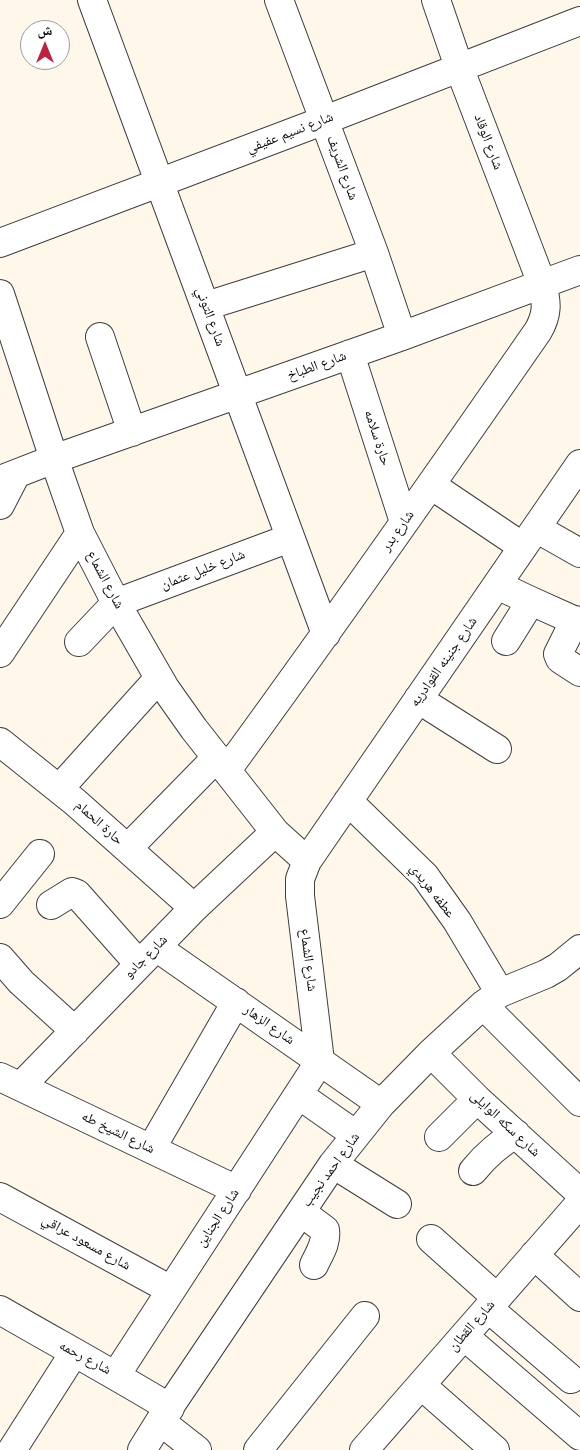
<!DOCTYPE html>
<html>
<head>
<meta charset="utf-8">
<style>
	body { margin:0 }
	#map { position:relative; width:580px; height:1450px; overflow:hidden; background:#fff7ea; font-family:"Times New Roman","Noto Naskh Arabic",serif }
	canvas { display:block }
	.north { position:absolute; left:20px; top:20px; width:50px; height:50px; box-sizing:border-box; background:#fff; border:1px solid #9d9d9d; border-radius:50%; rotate:0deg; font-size:14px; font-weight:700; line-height:20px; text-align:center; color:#0b0b0b }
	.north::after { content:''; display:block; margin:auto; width:18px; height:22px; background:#bf2040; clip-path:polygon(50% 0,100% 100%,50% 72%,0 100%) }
</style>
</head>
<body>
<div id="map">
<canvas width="580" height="1450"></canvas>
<div class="north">ش</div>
</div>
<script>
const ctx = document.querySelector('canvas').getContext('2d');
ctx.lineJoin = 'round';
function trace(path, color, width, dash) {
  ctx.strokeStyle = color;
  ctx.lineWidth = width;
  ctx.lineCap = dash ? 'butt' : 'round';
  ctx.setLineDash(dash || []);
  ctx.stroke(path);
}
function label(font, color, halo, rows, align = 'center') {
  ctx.font = font + ' "Times New Roman","Noto Naskh Arabic",serif';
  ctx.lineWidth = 5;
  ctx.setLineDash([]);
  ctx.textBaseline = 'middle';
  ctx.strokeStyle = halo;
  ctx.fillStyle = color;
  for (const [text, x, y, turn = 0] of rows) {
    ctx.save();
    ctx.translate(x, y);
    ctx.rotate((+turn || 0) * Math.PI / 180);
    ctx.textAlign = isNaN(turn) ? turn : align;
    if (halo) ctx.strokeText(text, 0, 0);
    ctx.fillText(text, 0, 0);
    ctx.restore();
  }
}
const minor = new Path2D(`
	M92 0 326 634
	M279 0 374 253 402 336
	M0 243 325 120 580 21
	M0 294 54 459 80 533 116 603 165 688 194 729 275 832 307 861
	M206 306 374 253
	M100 337 132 432
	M350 354 404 522
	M0 480 54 459 402 336 580 270
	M431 485 523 547
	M0 505 16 474
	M536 528 580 553
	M497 585 531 601 580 623
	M575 620 558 654 560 659 580 672
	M506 641 531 601
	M79 642 116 603 290 538
	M0 653 80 533
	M418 699 497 749
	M0 742 75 802 194 908
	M227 770C333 625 436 478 538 331 548 314 547 302 542 284L459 67 436 0
	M59 789 159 678
	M348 801 425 876 457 921 500 993
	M128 848 217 757
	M0 904 40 854
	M51 905 72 892 77 894 139 964
	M156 947 381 1104
	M0 958 21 982 75 1031
	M483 1005 580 1102
	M431 1053 477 1099 580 1193
	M0 1077 237 1190
	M21 1086 194 908 275 832
	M299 1095 356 1135
	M439 1137 477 1099
	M151 1149 236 1002
	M333 1164 397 1204
	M473 1171C486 1155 498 1144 516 1134
	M0 1197 171 1290
	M301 1212 325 1230C327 1243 319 1254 314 1265
	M431 1239 497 1298
	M534 1255 580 1297
	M488 1308 571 1379
	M0 1310C57 1343 114 1374 170 1408
	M464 1336 580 1436
	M116 1375 320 1061 300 896V879L307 861 580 464
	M421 1385 495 1450
	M160 1421 197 1450
	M12 1450 74 1353
	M142 1450 160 1421 333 1164 381 1104 431 1053 483 1005 500 993 546 974 558 967 580 949
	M258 1450 365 1316
	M364 1450 580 1203`);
trace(minor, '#3e3e3e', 30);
trace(minor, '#fff', 28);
label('14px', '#0b0b0b', '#fff', [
	["شارع نسيم عفيفي",290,133,-21],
	["شارع الوقاد",488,142,69],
	["شارع الشريف",342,168,70],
	["شارع التوني",210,317,70],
	["شارع الطباخ",317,366,-20],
	["حارة سلامه",377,438,72],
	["شارع بدر",398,531,-55],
	["شارع خليل عثمان",203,570,-21],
	["شارع الشماع",105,580,62],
	["شارع جنينه القوادريه",444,662,-55],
	["حارة الحمام",99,823,42],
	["عطفه هريدي",432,891,52],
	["شارع جادو",146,957,-45],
	["شارع الشماع",308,960,83],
	["شارع الزهار",269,1025,35],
	["شارع سكه الوايلى",505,1124,43],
	["شارع الشيخ طه",118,1133,26],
	["شارع احمد نجيب",331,1170,-54],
	["شارع الجناين",218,1218,-57],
	["شارع مسعود عراقي",86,1243,29],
	["شارع القطان",472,1326,-49],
	["شارع رحمه",85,1358,28]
]);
</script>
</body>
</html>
